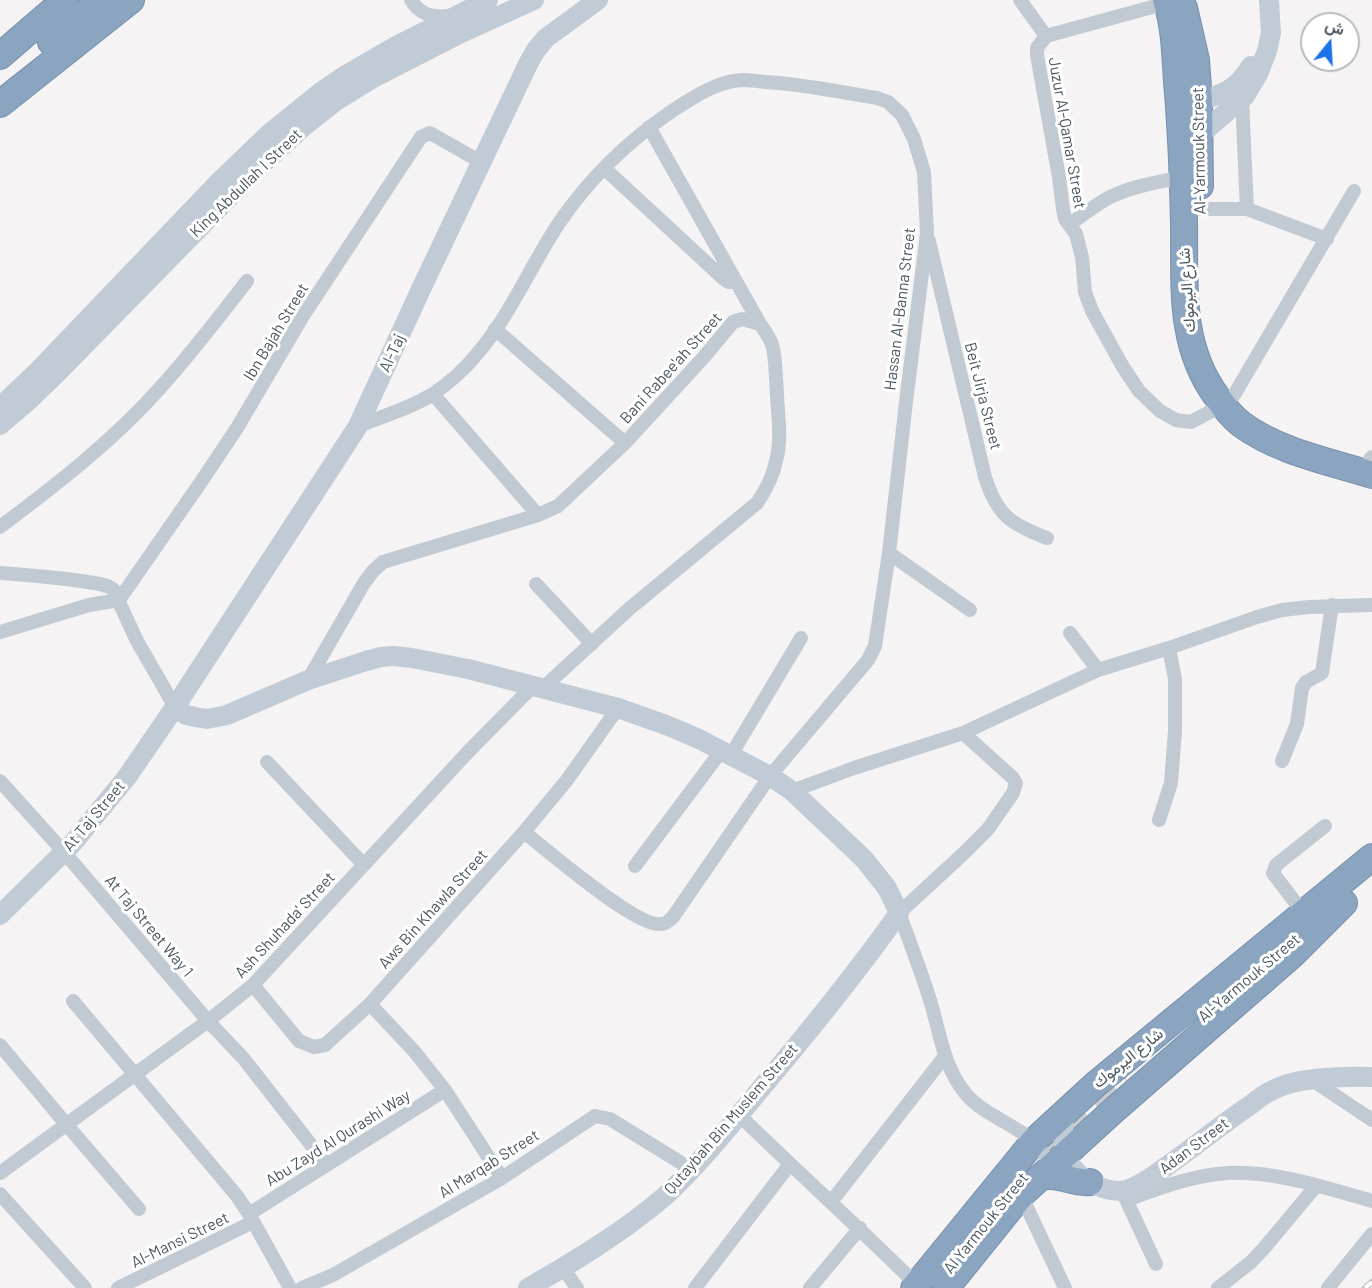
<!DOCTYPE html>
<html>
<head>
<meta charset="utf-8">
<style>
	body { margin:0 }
	#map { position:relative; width:1372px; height:1288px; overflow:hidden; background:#f5f3f3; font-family:Barlow,Vazirmatn,sans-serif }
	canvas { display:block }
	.north { position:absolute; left:1300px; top:12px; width:60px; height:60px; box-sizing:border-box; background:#fff; border:2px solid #b7bbc0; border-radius:50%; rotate:18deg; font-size:16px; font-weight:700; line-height:24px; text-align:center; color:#4a5661 }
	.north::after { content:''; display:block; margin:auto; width:21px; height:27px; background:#1a73e8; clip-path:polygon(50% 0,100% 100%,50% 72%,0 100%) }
</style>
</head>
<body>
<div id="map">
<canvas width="1372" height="1288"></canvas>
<div class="north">ش</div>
</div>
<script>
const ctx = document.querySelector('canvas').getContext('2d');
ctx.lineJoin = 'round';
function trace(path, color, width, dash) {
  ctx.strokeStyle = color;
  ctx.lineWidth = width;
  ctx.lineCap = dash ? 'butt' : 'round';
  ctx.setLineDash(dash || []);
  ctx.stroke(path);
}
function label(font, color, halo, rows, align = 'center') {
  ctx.font = font + ' Barlow,Vazirmatn,sans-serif';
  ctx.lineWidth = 6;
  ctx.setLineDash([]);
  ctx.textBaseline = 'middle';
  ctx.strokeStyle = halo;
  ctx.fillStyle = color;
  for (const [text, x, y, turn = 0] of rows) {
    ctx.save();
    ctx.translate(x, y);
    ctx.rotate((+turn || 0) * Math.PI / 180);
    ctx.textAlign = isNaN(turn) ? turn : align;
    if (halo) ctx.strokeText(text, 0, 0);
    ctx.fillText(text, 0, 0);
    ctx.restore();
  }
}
trace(new Path2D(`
	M1039 1159 1128 1081`), '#caccce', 26, [26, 13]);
const highway = new Path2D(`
	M1166 0C1175 26 1175 54 1177 81 1181 128 1183 175 1184 222 1185 284 1178 344 1217 397 1224 407 1231 416 1241 424 1279 452 1328 461 1372 475
	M1184 8 1196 60 1199 101 1200 186
	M51 42 100 0
	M0 56 65 0
	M0 104 131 0
	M1043 1176C1062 1174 1073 1184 1090 1182
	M914 1288 1034 1141 1096 1084 1372 857
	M946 1288 1021 1195 1114 1110 1291 956 1344 903`);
trace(highway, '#7690ad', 28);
trace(new Path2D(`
	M411 0C420 15 433 18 449 16
	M1020 0 1046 36
	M1167 3 1046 36 1037 48V55L1059 177 1063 209 1065 219 1076 234 1082 257 1085 292 1092 311 1123 367 1139 391 1160 411 1176 420 1191 422 1223 405
	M1242 99 1247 209
	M649 127 760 324
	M604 168 724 279 728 282 735 281
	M1200 209H1247L1327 239
	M1070 224C1083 215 1095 205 1110 197 1133 186 1158 182 1183 177
	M929 241 985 477C997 515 1010 524 1047 538
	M495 329 625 443
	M433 394 538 515
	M1234 395 1354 191
	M358 426C383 416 411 408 433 394 449 383 465 369 477 354 510 316 531 265 559 223 589 179 628 141 672 111 692 98 717 81 742 80 749 80 757 81 765 82 803 84 840 92 877 98L888 102 902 115 914 139 924 172 927 233 906 402 889 553 875 646 868 660 770 776 673 917C670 920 666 924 661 924 637 928 547 850 524 832
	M1370 459 1372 457
	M0 527C56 485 114 440 160 388 191 354 219 317 247 281
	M889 553 970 610
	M0 573C27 575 54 577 81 581 92 583 104 583 113 589L137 641 175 707
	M536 584 592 644
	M119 600 203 479 237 428 303 316 421 137 430 133 481 162
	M0 632 89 605 119 600
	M1070 633 1098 670
	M308 680 364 583 373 571 383 562 538 515 558 506 625 443 704 357 733 322 742 319 760 324C765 331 771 339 773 348 776 363 776 380 777 395 778 417 782 439 776 461 773 476 766 490 757 503L629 609 543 688
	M963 733 1013 778 1016 783 1013 793 988 829 963 854 899 913C910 942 921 971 930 1000 940 1032 943 1067 966 1094 990 1123 1039 1128 1050 1168
	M731 755 801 638
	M1282 761 1297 724 1302 688 1306 682 1322 673 1332 605
	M267 762 364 865
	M0 781 64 852 208 1021 244 1059 326 1164
	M792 791 854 768 963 733 1098 670 1169 648 1257 617 1282 610 1309 607 1372 605
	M1159 820 1171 783 1175 731V679L1169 648
	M635 866 722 750
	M1304 914 1273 873 1276 865 1325 826
	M253 985 299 1041 314 1047 325 1045 370 1004 524 832 567 780 618 708
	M73 1001 237 1196 249 1214 290 1288
	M370 1004 414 1051 445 1090 502 1178
	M0 1045 66 1124 139 1209
	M1312 1080 1372 1120
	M739 1115C798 1172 858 1227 916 1284
	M0 1173 208 1021 253 985 467 753 533 686
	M1123 1193 1156 1264
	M0 1194 85 1288
	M1021 1195 1065 1288
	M1127 1200C1160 1188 1193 1175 1228 1173 1277 1171 1326 1188 1372 1201
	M831 1202 945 1056
	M249 1214 445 1090
	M563 1268 577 1288
	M118 1288 253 1222
	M302 1288 333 1275 502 1178 595 1116 610 1119 691 1169
	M695 1288 790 1164
	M810 1288 860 1228
	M1218 1288 1251 1262 1265 1247 1316 1186
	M1328 1288 1372 1234`), '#c1cad2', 14);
trace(new Path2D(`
	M1199 101C1224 94 1237 89 1251 66
	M1200 135 1245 96 1258 74 1267 51 1271 33 1269 0
	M0 407 38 371 219 182 270 133 322 91 346 75 398 45 488 0
	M0 425 28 401 59 371 259 167 303 127 336 101 373 78 457 35 534 0
	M175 707 186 715 195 717 207 719 227 715 308 680 366 661 381 657 393 656 412 658 468 669 618 708 666 725 699 739 770 776 792 791 864 859 887 888 899 913C855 975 807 1034 758 1092 729 1127 698 1166 664 1197 623 1232 575 1261 528 1288
	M0 915 72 844 127 777 175 707 358 426 422 287 529 62 536 50 546 38 598 0
	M1064 1112C1063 1126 1062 1141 1066 1154 1071 1175 1099 1191 1120 1191 1131 1191 1141 1183 1150 1178 1183 1156 1214 1130 1246 1108 1255 1102 1263 1094 1273 1090 1297 1077 1345 1076 1372 1077`), '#c1cbd6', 20);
trace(highway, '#8ba5c1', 26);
const rail = new Path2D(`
	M1365 1288 1372 1282`);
trace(rail, '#b5b8bd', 6);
trace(rail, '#fff', 4, [11]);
label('16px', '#4a5661', '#fff', [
	["Juzur Al-Qamar Street",1067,133,80],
	["Al-Yarmouk Street",1199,151,-91],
	["King Abdullah I Street",246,183,-44],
	["شارع اليرموك",1187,290,-94],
	["Hassan Al-Banna Street",900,309,-83],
	["Ibn Bajah Street",276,332,-59],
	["Al-Taj",392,353,-65],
	["Bani Rabee'ah Street",671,368,-48],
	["Beit Jirja Street",983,396,76],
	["At Taj Street",94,816,-50],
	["Aws Bin Khawla Street",433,909,-48],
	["Ash Shuhada' Street",285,925,-47],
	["At Taj Street Way 1",149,926,50],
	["Al-Yarmouk Street",1249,978,-40],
	["شارع اليرموك",1128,1058,-39],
	["Qutaybah Bin Muslem Street",731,1119,-49],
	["Abu Zayd Al Qurashi Way",338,1138,-32],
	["Adan Street",1194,1146,-37],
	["Al Marqab Street",489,1164,-32],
	["Al Yarmouk Street",986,1223,-51],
	["Al-Mansi Street",180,1240,-26]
]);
</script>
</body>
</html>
